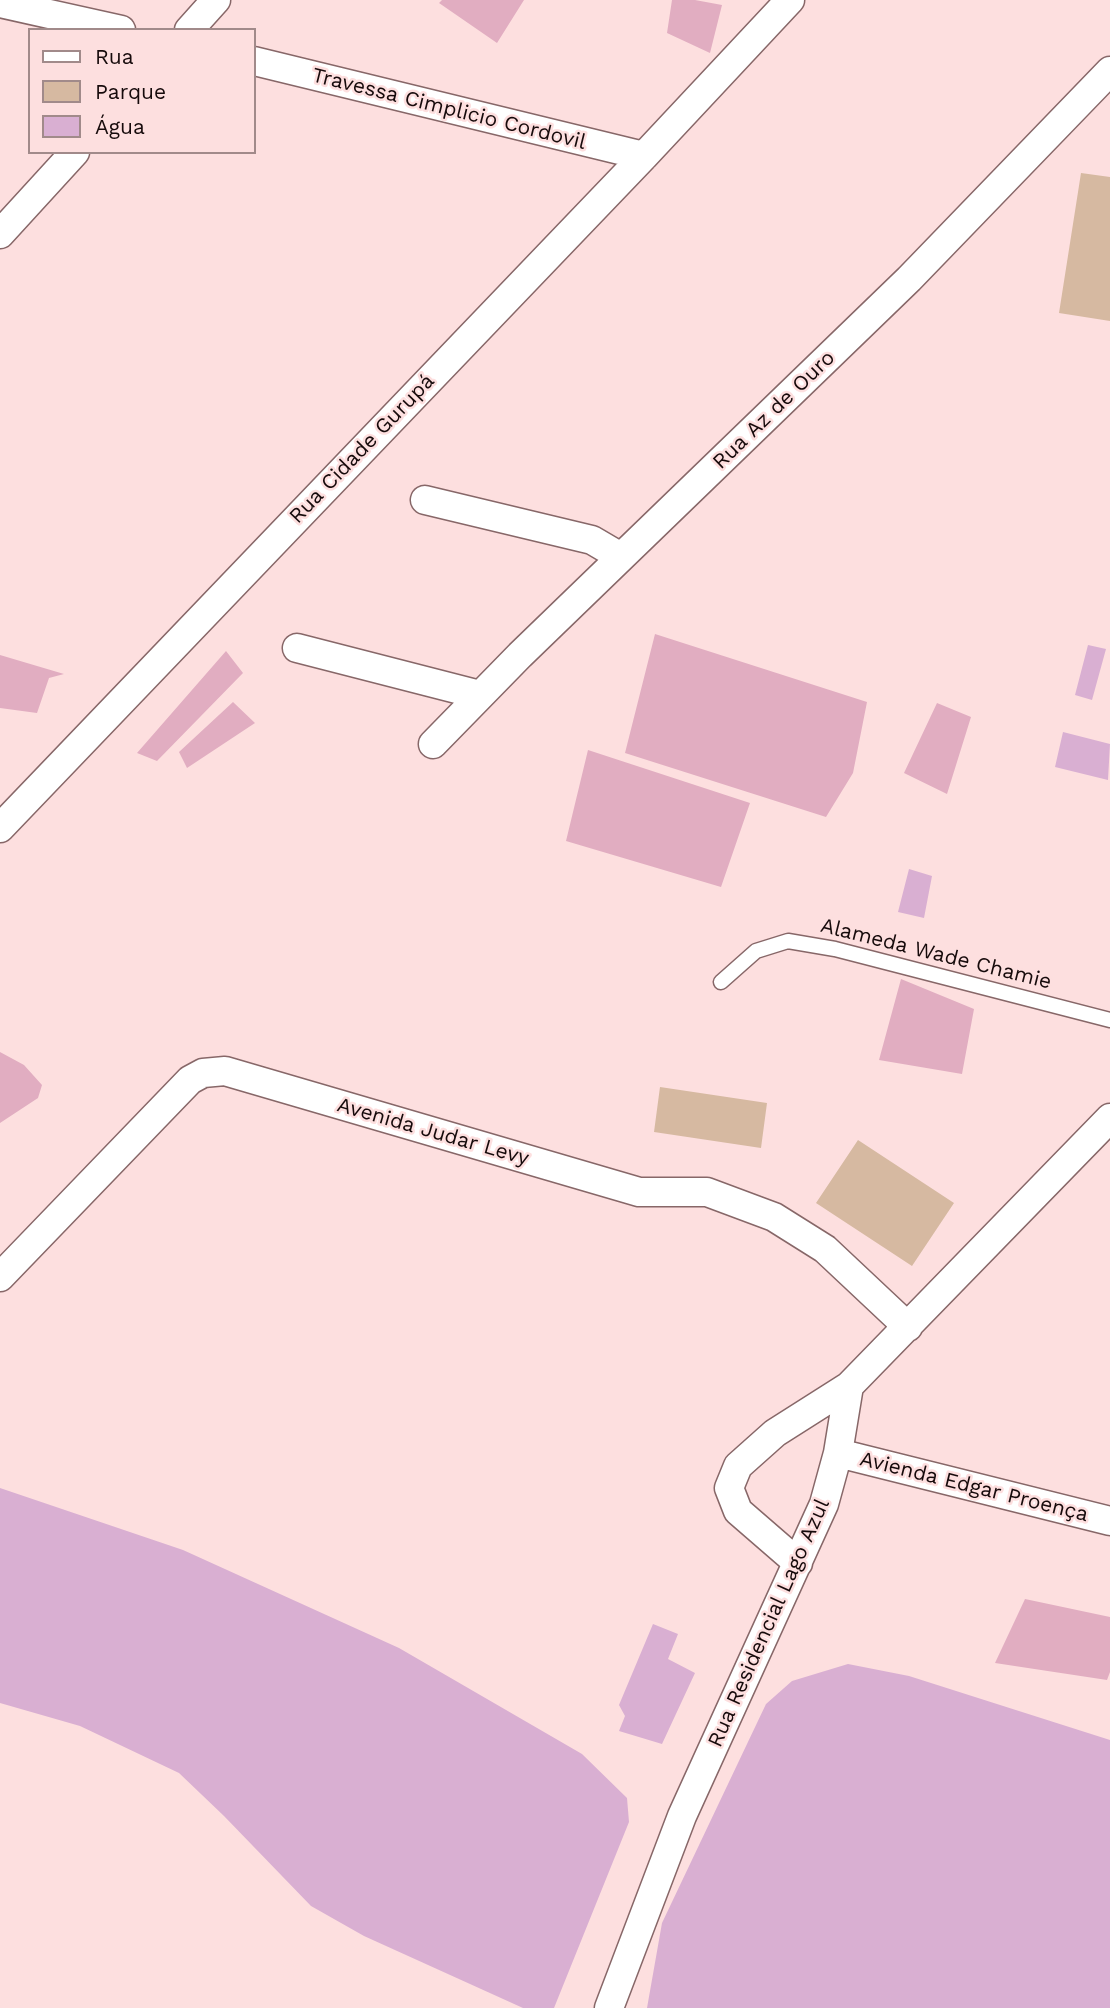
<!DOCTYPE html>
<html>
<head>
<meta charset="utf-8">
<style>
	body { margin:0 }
	#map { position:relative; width:1110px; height:2008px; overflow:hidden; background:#fddfdf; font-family:"Work Sans",sans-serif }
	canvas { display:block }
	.legend { position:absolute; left:28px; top:28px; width:228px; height:126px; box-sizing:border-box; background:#fddfdf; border:2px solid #a18a8a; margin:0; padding:9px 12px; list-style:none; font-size:21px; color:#160a0b }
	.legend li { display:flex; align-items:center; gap:14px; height:35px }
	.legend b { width:35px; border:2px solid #a18a8a }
</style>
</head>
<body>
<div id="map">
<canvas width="1110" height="2008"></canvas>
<ul class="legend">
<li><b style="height:9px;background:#fff"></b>Rua</li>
<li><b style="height:19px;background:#d6b9a1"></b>Parque</li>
<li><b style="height:19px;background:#d9afd2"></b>Água</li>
</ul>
</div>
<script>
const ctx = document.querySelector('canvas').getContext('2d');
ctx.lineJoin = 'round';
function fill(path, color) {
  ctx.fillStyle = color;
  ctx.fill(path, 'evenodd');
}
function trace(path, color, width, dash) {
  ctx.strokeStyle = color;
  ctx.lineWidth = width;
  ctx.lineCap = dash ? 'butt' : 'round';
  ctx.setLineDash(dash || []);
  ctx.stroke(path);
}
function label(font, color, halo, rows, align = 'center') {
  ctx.font = font + ' "Work Sans",sans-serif';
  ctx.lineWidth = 5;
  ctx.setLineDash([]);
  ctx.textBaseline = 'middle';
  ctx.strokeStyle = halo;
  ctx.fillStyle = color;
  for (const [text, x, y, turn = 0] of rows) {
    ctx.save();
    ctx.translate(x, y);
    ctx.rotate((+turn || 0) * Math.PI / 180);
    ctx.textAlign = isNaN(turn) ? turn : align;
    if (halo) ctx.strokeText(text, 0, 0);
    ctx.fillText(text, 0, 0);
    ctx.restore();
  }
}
fill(new Path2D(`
	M1081 173 1110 177V321L1059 313Z
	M660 1087 767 1103 761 1148 654 1132Z
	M858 1140 954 1203 912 1266 816 1203Z`), '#d6b9a1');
fill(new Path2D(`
	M1088 645 1106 649 1092 700 1075 695Z
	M1063 732 1110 744 1108 780 1055 767Z
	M909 869 932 876 924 918 898 912Z
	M0 1488 183 1550 399 1648 582 1754 627 1798 629 1822 554 2008H523L364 1936 311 1906 224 1816 179 1773 80 1726 0 1703Z
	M653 1624 678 1634 668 1659 695 1673 662 1744 619 1731 625 1716 619 1705Z
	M848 1664 909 1676 1110 1740V2008H647L662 1923 766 1704 792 1681Z`), '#d9afd2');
fill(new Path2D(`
	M442 0H524L497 43 439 3Z
	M672 0H695L722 5 710 53 667 33Z
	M655 634 867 702 853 773 826 817 625 753Z
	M226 651 243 673 157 761 137 753Z
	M0 655 64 674 49 678 37 713 0 708Z
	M233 702 255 723 187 768 179 752Z
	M937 703 971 717 947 794 904 773Z
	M588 750 750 803 721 887 566 841Z
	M901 979 974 1009 962 1074 879 1060Z
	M0 1052 24 1065 42 1085 38 1098 0 1123Z
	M1025 1599 1110 1617V1672L1107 1680 995 1663Z`), '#e1adc1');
const lane = new Path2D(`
	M721 982 756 951 788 941 835 949 1110 1020`);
const street = new Path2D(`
	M0 3 121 30
	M189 30 216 0
	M254 61 644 156
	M0 234 75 152
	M425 500 592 540 621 557
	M297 648 480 695
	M433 744 520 655 909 279 1110 71
	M0 828 644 156 790 0
	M0 1277 190 1080 203 1073 225 1071 639 1192H707L774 1217 825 1249 908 1327
	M838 1453 1110 1521
	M798 1563 738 1511 729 1488 738 1466 775 1433 849 1386
	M609 2008 682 1816 824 1504 838 1453 849 1386 1110 1118`);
trace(lane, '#876768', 17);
trace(street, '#876768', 31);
trace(lane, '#fff', 14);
trace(street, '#fff', 28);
label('21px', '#160a0b', '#fddfdf', [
	["Travessa Cimplicio Cordovil",449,109,14],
	["Rua Az de Ouro",774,410,-44],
	["Rua Cidade Gurupá",362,449,-46],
	["Alameda Wade Chamie",936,954,14],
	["Avenida Judar Levy",433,1132,16],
	["Avienda Edgar Proença",974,1487,14],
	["Rua Residencial Lago Azul",769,1623,-66]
]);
</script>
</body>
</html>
